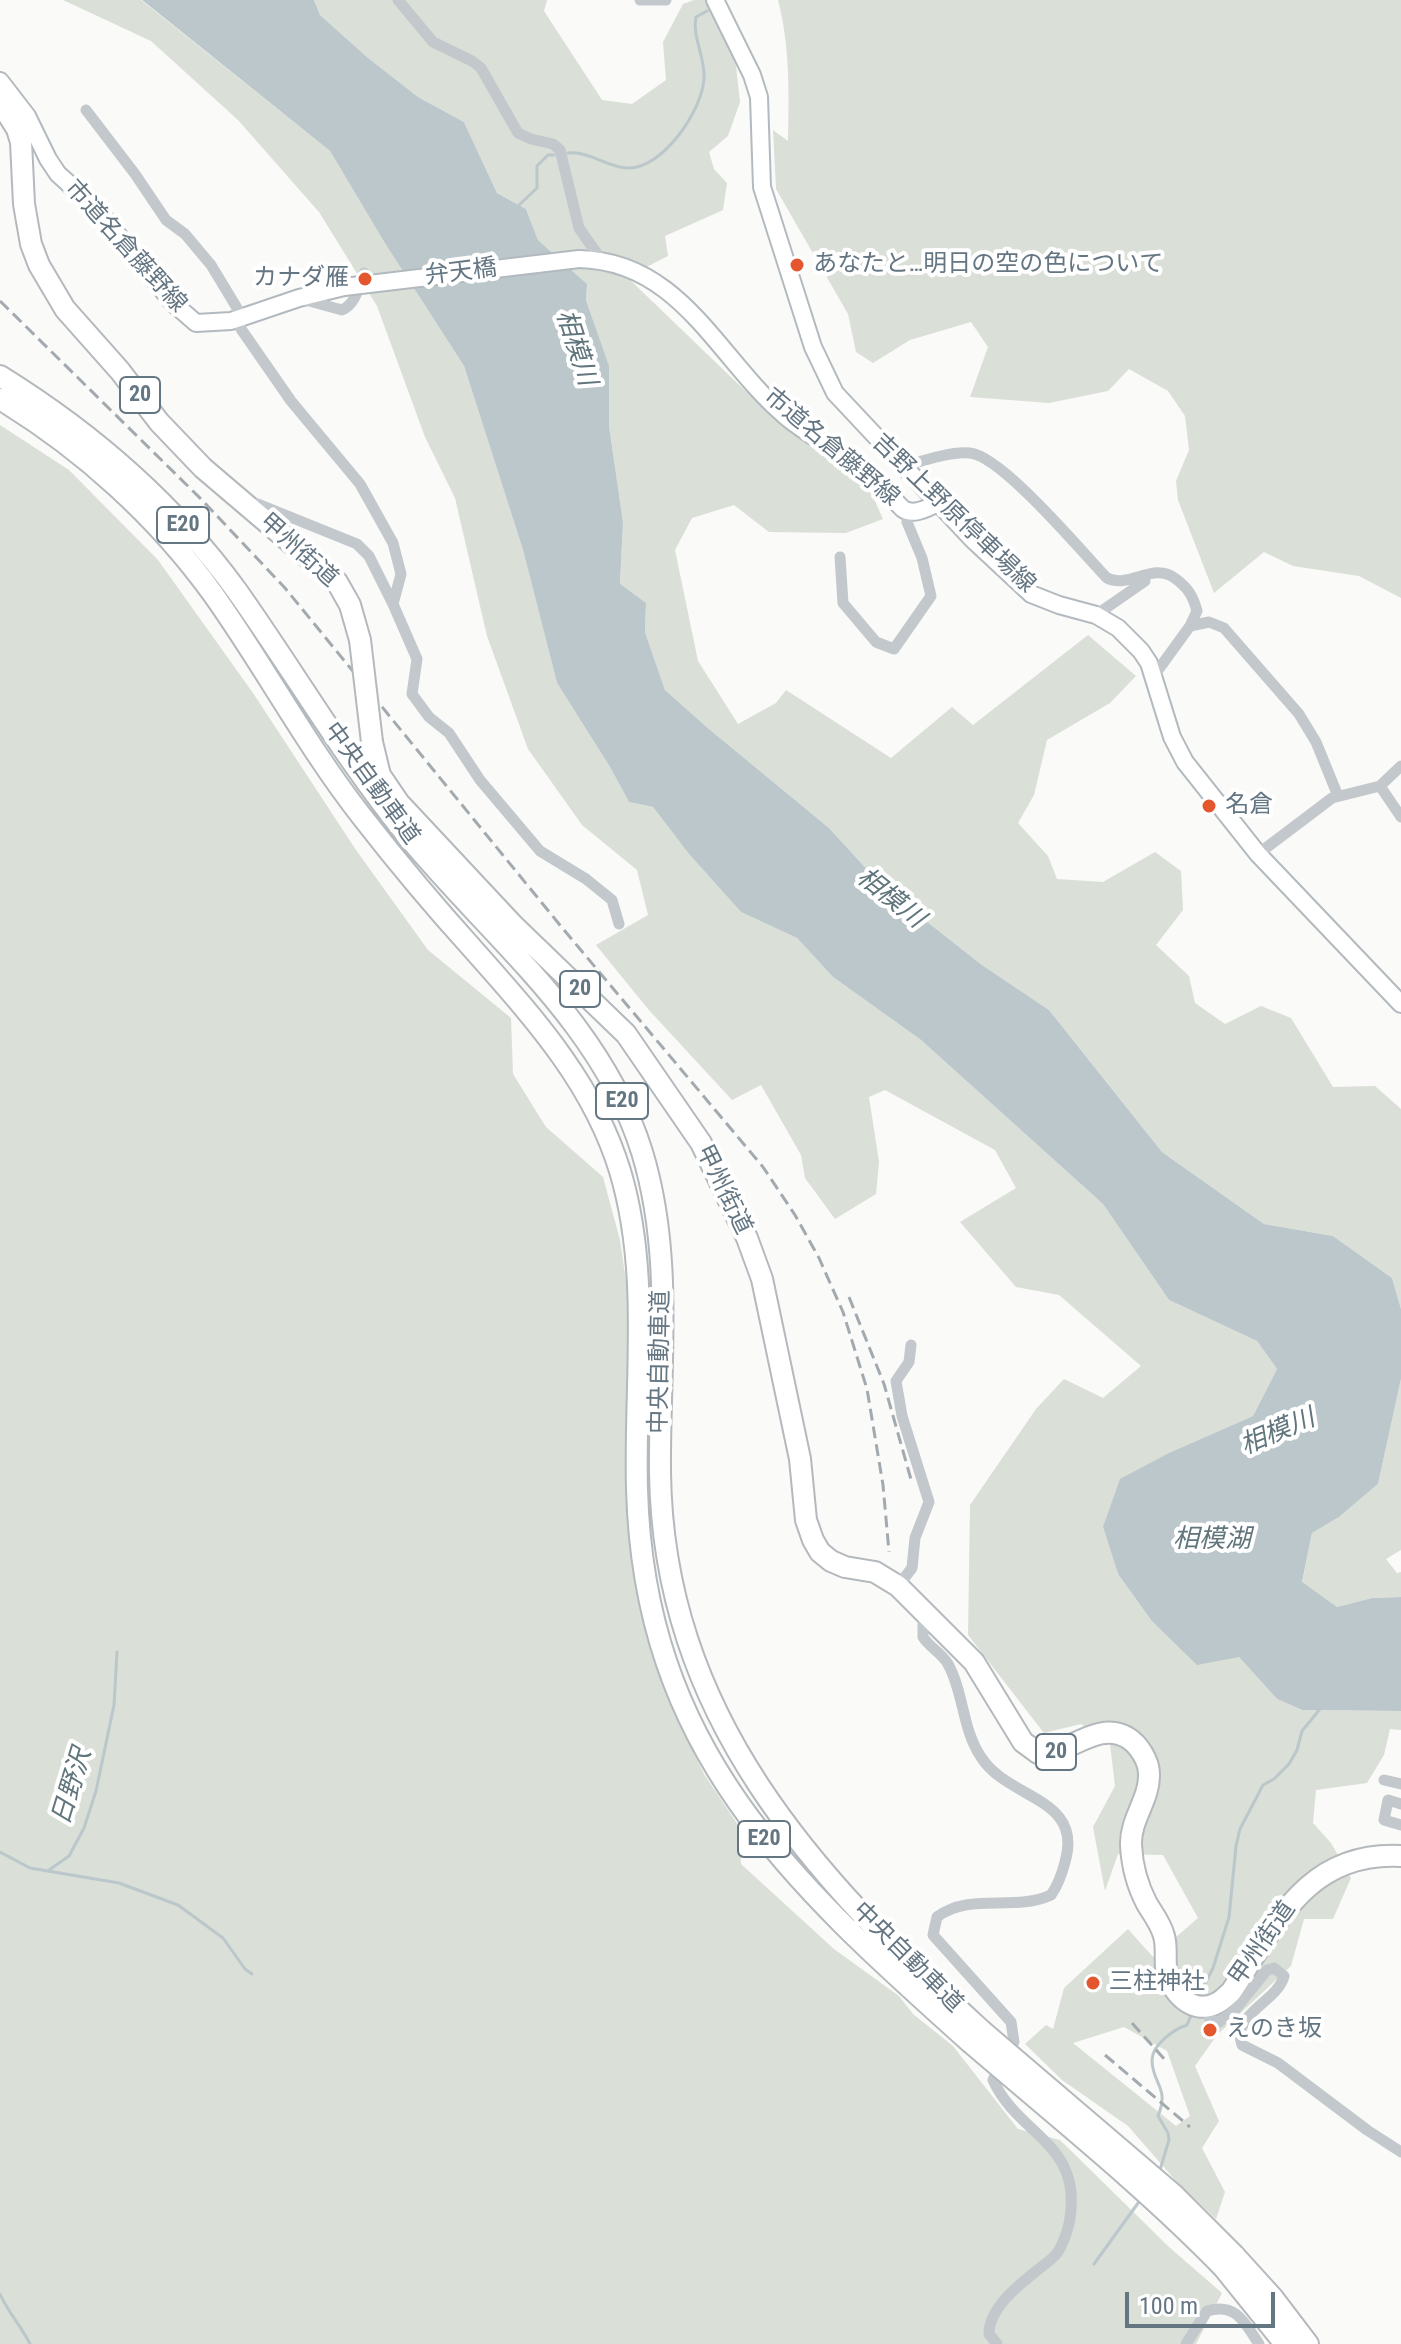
<!DOCTYPE html>
<html>
<head>
<meta charset="utf-8">
<style>
	body { margin:0 }
	#map { position:relative; width:1401px; height:2344px; overflow:hidden; background:#fafaf8; font-family:"Roboto Condensed",sans-serif }
	canvas { display:block }
	.scale { position:absolute; left:1125px; top:2292px; width:150px; height:36px; box-sizing:border-box; border:4px solid #657683; border-top:0; padding-left:10px; font-size:24px; line-height:28px; white-space:nowrap; color:#657683; -webkit-text-stroke:6px #fff; paint-order:stroke }
</style>
</head>
<body>
<div id="map">
<canvas width="1401" height="2344"></canvas>
<div class="scale">100 m</div>
</div>
<script>
const ctx = document.querySelector('canvas').getContext('2d');
ctx.lineJoin = 'round';
function fill(path, color) {
  ctx.fillStyle = color;
  ctx.fill(path, 'evenodd');
}
function trace(path, color, width, dash) {
  ctx.strokeStyle = color;
  ctx.lineWidth = width;
  ctx.lineCap = dash ? 'butt' : 'round';
  ctx.setLineDash(dash || []);
  ctx.stroke(path);
}
function label(font, color, halo, rows, align = 'center') {
  ctx.font = font + ' "Roboto Condensed","Noto Sans JP",sans-serif';
  ctx.lineWidth = 8;
  ctx.setLineDash([]);
  ctx.textBaseline = 'middle';
  ctx.strokeStyle = halo;
  ctx.fillStyle = color;
  for (const [text, x, y, turn = 0] of rows) {
    ctx.save();
    ctx.translate(x, y);
    ctx.rotate((+turn || 0) * Math.PI / 180);
    ctx.textAlign = isNaN(turn) ? turn : align;
    if (halo) ctx.strokeText(text, 0, 0);
    ctx.fillText(text, 0, 0);
    ctx.restore();
  }
}
fill(new Path2D(`
	M63 0H141L330 151 386 245 464 366 523 550 557 683 610 767 629 802 653 807 689 854 741 912 797 938 833 977 921 1040 1103 1204 1169 1300 1257 1341 1277 1369 1253 1416 1171 1452 1103 1527 1118 1574 1151 1620 1239 1657 1277 1699 1302 1710 1401 1711V1730L1390 1729 1384 1755 1367 1783 1316 1790 1313 1823 1331 1843 1351 1878 1333 1919H1304L1291 1966 1217 2035 1195 2066 1219 2121 1202 2148 1225 2192 1216 2219 1176 2181 1128 2126 1062 2080 1025 2044 1046 2025 1053 2029 1064 1988 1128 1929 1153 1957 1198 1918 1163 1855 1118 1854 1105 1891 1093 1827 1115 1786 1110 1744 1081 1724 1044 1733 968 1635 970 1505 1036 1409 1064 1379 1103 1398 1141 1366 1059 1295 1016 1287 960 1222 1016 1188 995 1150 885 1090 869 1097 879 1162 876 1194 835 1219 805 1178 801 1155 761 1085 732 1100 648 1009 596 945 648 915 637 870 582 825 528 749 487 636 455 498 425 437 377 306 319 212 238 120 151 41ZM1124 2027 1167 2051 1190 2116 1176 2126 1073 2043Z
	M314 0H547L544 11 602 100 632 104 666 80 663 42 683 4 694 0H709L735 57 740 102 728 136 709 152 714 169 727 183 723 210 665 236 668 256 627 277 759 404 870 490 883 519 846 533 769 532 734 505 692 518 675 550 698 661 738 724 776 703 786 690 891 758 952 707 973 725 1088 635 1136 676 1110 703 1047 740 1034 795 1018 823 1048 856 1057 879 1103 882 1155 852 1181 871 1183 910 1156 945 1189 976 1195 1003 1225 1024 1261 1006 1291 1018 1333 1087 1375 1086 1401 1109V1309L1392 1278 1333 1236 1264 1224 1162 1152 1049 1010 982 965 884 888 829 828 709 729 665 690 645 632 646 603 620 585 623 522 609 426V367L586 300 587 284 538 240 526 209 497 193 464 122 418 97 367 57 320 15Z
	M778 0H1401V598L1359 576 1293 566 1264 552 1214 593 1178 500 1176 481 1189 450 1185 416 1168 391 1129 369 1108 391 1049 403 970 397 988 347 971 322 910 340 873 363 856 352 848 314 776 189 773 130 788 141C789 93 790 46 778 0Z
	M0 425 69 470 158 560 253 693 356 850 428 950 511 1018 513 1074 546 1127 603 1177 620 1240 632 1322 630 1530 639 1587 651 1636 676 1715 704 1774 740 1828 741 1864 834 1949 899 1996 913 2014 953 2046 1018 2129 1060 2140 1169 2247 1222 2293 1196 2344H0Z
	M1401 1379V1550L1386 1559 1397 1573 1401 1572V1597L1372 1598 1337 1607 1302 1583 1312 1533 1339 1517 1378 1484Z`), '#dadfd7');
fill(new Path2D(`
	M142 0H314L320 15 367 57 418 97 464 122 497 193 526 209 538 240 587 284 586 300 609 366V426L623 522 620 584 646 603 645 632 665 690 709 729 829 828 884 888 982 965 1049 1010 1162 1152 1264 1224 1333 1236 1392 1278 1401 1309V1379L1378 1484 1339 1517 1312 1533 1302 1582 1337 1607 1372 1598 1401 1597V1711L1302 1710 1277 1699 1239 1657 1197 1665 1151 1620 1118 1574 1103 1527 1120 1479 1171 1452 1253 1416 1277 1369 1257 1341 1169 1300 1103 1204 921 1040 833 977 797 938 741 912 689 854 653 807 629 802 610 767 557 683 523 550 464 366 386 245 330 151Z`), '#bbc7cb');
trace(new Path2D(`
	M568 153C590 151 608 168 628 168 663 169 703 109 704 78 705 56 692 37 696 17L707 11
	M517 207 537 188V166L548 155H554
	M0 1852 30 1868 119 1883 178 1905 223 1938 245 1969 252 1974
	M49 1870 69 1856 84 1828 96 1791 114 1705 117 1652
	M1197 1999 1213 1968 1229 1917 1236 1846 1240 1829 1263 1785 1274 1779 1289 1764 1297 1750 1302 1731 1320 1709
	M1159 2173 1169 2140 1168 2133 1158 2116C1170 2087 1152 2084 1152 2060 1152 2045 1174 2029 1187 2025L1192 2013
	M1094 2264 1141 2199
	M0 2294C8 2312 21 2326 30 2344`), '#bbc7cb', 3);
const secondary = new Path2D(`
	M715 0 752 75 759 97 762 187 813 347 835 393 973 540 1031 594 1059 605 1096 615 1118 628 1141 651 1149 663 1172 737 1185 762 1258 854 1401 1004
	M0 81 27 116 48 159 58 174 97 209 173 303 196 323 231 321 299 298 344 287
	M579 259C680 261 717 357 783 414 804 433 831 446 854 462 873 475 887 493 903 509 914 516 927 508 938 503`);
const highway = new Path2D(`
	M0 102 17 129 21 142 24 204 31 244 39 265 65 309 120 371 159 422 203 468 337 582 350 605 360 640
	M0 376C92 433 173 503 237 591 295 673 346 761 410 839 493 939 602 1023 642 1152 674 1256 659 1365 660 1472 663 1715 812 1876 981 2030
	M0 399C82 449 157 516 213 594 265 667 307 747 363 818 398 863 434 906 472 948 532 1016 593 1082 620 1171 651 1274 634 1383 637 1489 644 1750 790 1881 971 2043
	M372 742 380 775 399 803 514 926 626 1034 701 1143 747 1238 762 1279 800 1459 806 1520 813 1540 820 1552 831 1561 845 1567 875 1572 898 1586 974 1662 1023 1742 1038 1753 1047 1754C1073 1749 1101 1721 1128 1738 1139 1745 1149 1761 1149 1774 1150 1799 1130 1819 1131 1845 1132 1866 1137 1885 1147 1904 1153 1914 1161 1924 1164 1936 1167 1946 1165 1957 1166 1967 1169 1990 1192 2017 1217 2003 1222 2001 1227 1995 1231 1992 1276 1924 1307 1851 1401 1856
	M1234 2255 1273 2298 1308 2344
	M1223 2267 1285 2344`);
trace(secondary, '#b3babf', 20);
trace(highway, '#b4b9bd', 24);
trace(new Path2D(`
	M398 0 433 42 472 61 481 68 518 133 531 139 553 144 560 150 579 228 602 261
	M640 0H666
	M86 110 135 174 166 220 185 234 211 265 237 308 241 329 291 401 360 484 393 543 401 574 393 604 417 659 412 694 429 717 449 733 480 780 540 851 586 879 612 900 619 924
	M302 299 342 310C356 304 359 286 364 273
	M903 467C920 461 953 451 970 453 1002 456 1082 552 1107 578 1130 589 1153 561 1176 579 1188 588 1193 596 1197 611L1190 626
	M252 506 258 504 357 544 369 556 393 604
	M840 557 843 603 876 642 894 649 931 596 922 558 907 522 909 512
	M1096 615 1145 581
	M1153 677 1190 626 1209 622 1224 628 1299 714 1316 742 1338 796
	M1380 786 1401 817
	M1258 854 1332 798 1380 786 1401 766
	M898 1586 912 1568 915 1538 929 1502 902 1416 896 1381 909 1362 911 1345
	M928 1618 923 1625V1637C929 1647 942 1653 948 1664 964 1693 962 1729 981 1757 1008 1800 1084 1797 1065 1862 1062 1874 1058 1885 1051 1895 1014 1912 970 1892 937 1917L933 1935 1011 2022 1014 2042 993 2080C1019 2137 1085 2143 1069 2224 1067 2232 1062 2245 1058 2252 1054 2258 1045 2264 1040 2268 1020 2284 989 2307 989 2334L997 2344
	M1384 1780 1401 1784
	M1401 1804 1388 1800 1384 1820 1401 1825
	M1207 2007 1210 2020 1219 2022 1233 2012 1267 1970 1274 1968 1284 1976C1277 2003 1231 2013 1242 2045L1278 2063 1367 2130 1401 2152
	M1186 2344 1207 2311C1236 2302 1245 2323 1259 2344`), '#c3c8cc', 11);
trace(secondary, '#fff', 16);
trace(highway, '#fff', 20);
trace(new Path2D(`
	M0 301 202 500 285 588 564 930 763 1167 795 1215 819 1258 843 1312 867 1389 883 1485 889 1552
	M849 1297 884 1384 912 1483
	M1132 2023 1166 2061
	M1105 2055 1190 2127`), '#a2aab0', 3, [12, 6]);
const secondaryBridge = new Path2D(`
	M344 287 579 259`);
const highwayBridge = new Path2D(`
	M360 640 372 742
	M981 2030 1173 2194 1234 2255
	M971 2043C1056 2116 1144 2186 1223 2267`);
trace(secondaryBridge, '#b3babf', 20, []);
trace(highwayBridge, '#b4b9bd', 24, []);
trace(secondaryBridge, '#fff', 16);
trace(highwayBridge, '#fff', 20);
for (const [x, y, r, color] of [
	[797,265,8,"#e4572e"],
	[365,279,8,"#e4572e"],
	[1209,806,8,"#e4572e"],
	[1093,1983,8,"#e4572e"],
	[1210,2030,8,"#e4572e"]
]) {
  const dot = new Path2D();
  dot.arc(x, y, r, 0, 2 * Math.PI);
  ctx.fillStyle = color;
  ctx.fill(dot);
  trace(dot, '#fff', 3);
}
for (const [x, y, w] of [
	[140,395,40],
	[183,525,52],
	[580,989,40],
	[622,1101,52],
	[1056,1752,40],
	[764,1839,52]
]) {
  const box = new Path2D();
  box.roundRect(x - w / 2, y - 18, w, 36, 6);
  ctx.fillStyle = '#fff';
  ctx.fill(box);
  trace(box, '#657683', 2);
}
label('bold 22px', '#657683', null, [
	["20",140,395],
	["E20",183,525],
	["20",580,989],
	["E20",622,1101],
	["20",1056,1752],
	["E20",764,1839]
]);
label('24px', '#657683', '#fff', [
	["市道名倉藤野線",125,247,48],
	["弁天橋",461,273,-7],
	["市道名倉藤野線",831,448,40],
	["吉野上野原停車場線",953,514,44],
	["甲州街道",298,551,42],
	["中央自動車道",371,784,54],
	["甲州街道",723,1190,64],
	["中央自動車道",661,1362,-89],
	["甲州街道",1263,1944,-55],
	["中央自動車道",907,1958,45]
]);
label('24px', '#657683', '#fff', [
	["あなたと…明日の空の色について",813,265],
	["カナダ雁",349,279,"right"],
	["名倉",1225,806],
	["三柱神社",1109,1983],
	["えのき坂",1226,2030]
], 'left');
label('italic 26px', '#60757c', '#fff', [
	["相模川",575,348,72],
	["相模川",890,899,39],
	["相模川",1278,1433,-23],
	["相模湖",1212,1540],
	["日野沢",73,1787,-73]
]);
</script>
</body>
</html>
